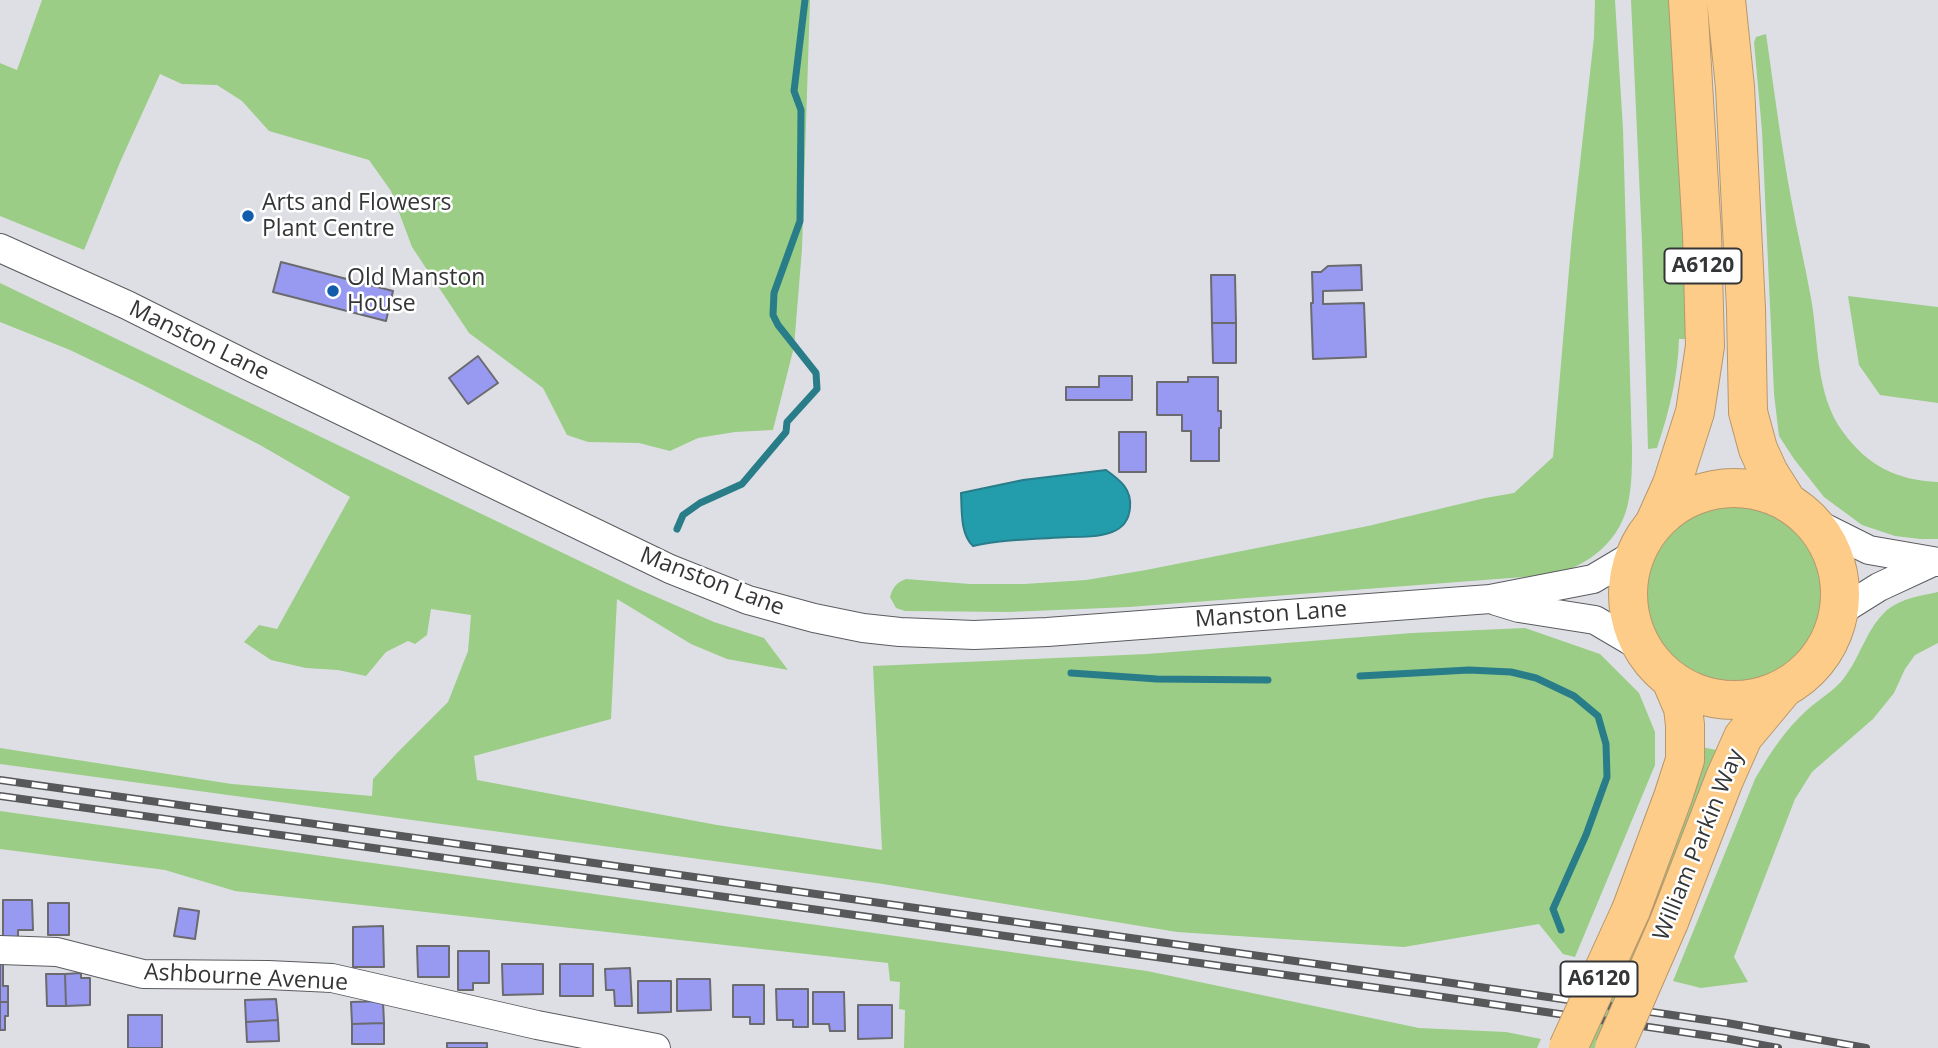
<!DOCTYPE html>
<html>
<head>
<meta charset="utf-8">
<style>
	body { margin:0 }
	canvas { display:block; background:#dedfe4 }
</style>
</head>
<body>
<canvas width="1938" height="1048"></canvas>
<script>
const ctx = document.querySelector('canvas').getContext('2d');
ctx.lineJoin = 'round';
function fill(path, color) {
  ctx.fillStyle = color;
  ctx.fill(path, 'evenodd');
}
function trace(path, color, width, dash) {
  ctx.strokeStyle = color;
  ctx.lineWidth = width;
  ctx.lineCap = dash ? 'butt' : 'round';
  ctx.setLineDash(dash || []);
  ctx.stroke(path);
}
function label(font, color, halo, rows, align = 'center') {
  ctx.font = font + ' "Open Sans",sans-serif';
  ctx.lineWidth = 5;
  ctx.setLineDash([]);
  ctx.textBaseline = 'middle';
  ctx.strokeStyle = halo;
  ctx.fillStyle = color;
  for (const [text, x, y, turn = 0] of rows) {
    ctx.save();
    ctx.translate(x, y);
    ctx.rotate((+turn || 0) * Math.PI / 180);
    ctx.textAlign = isNaN(turn) ? turn : align;
    if (halo) ctx.strokeText(text, 0, 0);
    ctx.fillText(text, 0, 0);
    ctx.restore();
  }
}
fill(new Path2D(`
	M42 0H810L802 249 794 347 773 430 735 432 698 438 670 451 639 443 588 442 567 435 543 388 469 333 412 247 391 191 369 160 269 131 242 101 217 85 182 84 160 74 121 160 84 250 0 216V63L17 70Z
	M1595 0H1615L1623 129 1632 448C1632 465 1632 482 1629 498 1623 539 1589 567 1550 575L1129 607 1009 612 905 611 896 608 890 597C893 587 896 583 906 579L970 584H1024L1086 580 1146 570 1368 526 1485 498 1514 493 1553 457 1572 235 1594 37Z
	M1631 0H1672L1691 339H1679C1678 377 1669 412 1657 448L1648 449 1642 242Z
	M1766 34C1774 89 1781 144 1791 198 1797 231 1805 265 1811 298 1819 342 1815 394 1843 432 1868 466 1896 480 1938 482V539H1920L1895 536 1862 525 1824 497 1794 459 1779 436 1774 394 1762 131 1754 42 1756 37Z
	M0 283 636 588 714 622 764 638 788 670 727 659 691 644 617 599 611 719 474 756 477 780 717 825 882 850 873 666 1147 654 1412 633 1525 628 1600 654 1639 693 1655 732V765L1575 957 1563 954 1539 924 1404 947 1177 932 883 884 0 764V748L232 784 372 796 373 779 397 753 448 702 468 651 471 615 431 609 427 635 415 644 408 641 386 652 366 676 338 670 306 668 271 660 244 642 259 625 277 629 350 497 260 445 143 385 70 350 0 322Z
	M1848 296 1938 307V403L1880 395 1859 365Z
	M1644 595a90 90 0 1 1 180 0a90 90 0 1 1-180 0Z
	M1938 592V643L1915 655 1905 669 1894 693 1873 719 1812 772 1795 799 1734 957 1748 982 1701 988 1673 981 1755 779C1770 753 1785 730 1807 710 1819 699 1834 691 1844 678 1861 656 1866 629 1887 610 1902 598 1920 596 1938 592Z
	M1702 747 1716 750 1711 768 1600 1048H1585Z
	M0 811 1147 971 1419 1028 1506 1032 1541 1039 1537 1048H904L905 1010 899 1009 900 982 890 981 888 963 235 891 165 870 0 849Z`), '#9bcd87');
const water = new Path2D(`
	M1106 470C1120 480 1132 489 1130 508 1129 519 1123 528 1112 532 1099 537 1083 537 1069 537 1037 539 1004 539 973 546 960 534 962 510 961 493L1023 480Z`);
fill(water, '#239cac');
trace(water, '#287d89', 2);
trace(new Path2D(`
	M677 529 683 515 700 503 742 484 786 432 787 422 817 389 816 373 778 325 773 315 774 293 800 221 801 110 794 91 805 0
	M1071 673 1157 679 1268 680
	M1360 676 1469 670 1511 672 1536 678 1574 696 1598 716 1606 744 1607 777 1586 835 1553 909 1561 930`), '#287d89', 7);
const building = new Path2D(`
	M281 262 393 291 386 321 273 292Z
	M1361 265 1362 290 1323 291V304L1364 303 1366 357 1313 359 1311 303H1313L1312 272H1321L1328 266Z
	M1211 275H1235L1236 323H1212Z
	M1212 323H1236V363H1213Z
	M478 356 498 383 468 404 449 378Z
	M1099 376H1132V400H1066V387H1099Z
	M1188 377H1218V411H1221V428H1219V461H1191V431H1182V415H1157V382H1188Z
	M1119 432H1146V472H1119Z
	M3 900H32L33 930H18V937H3Z
	M48 903H69V935H48Z
	M179 908 199 911 195 939 174 936Z
	M383 926 384 967H353V927Z
	M417 946H449V977H418Z
	M458 951H489V983H473V990H458Z
	M0 964H3V986H8V1002H0Z
	M502 964H543V994L503 995Z
	M560 964H593V996H560Z
	M630 968 632 1006H615L614 990H606L605 969Z
	M81 973V978H90V1005L66 1006 65 974Z
	M46 974H65L66 1006H47Z
	M677 979H710L711 1010 677 1011Z
	M638 981H671V1012L638 1013Z
	M733 985H764V1024H750V1017H733Z
	M776 989H808V1027H793V1020H777Z
	M813 992H844L845 1031H830L829 1024H813Z
	M276 999 278 1020 246 1022 245 1000Z
	M383 1001 384 1023 352 1024 351 1002Z
	M0 1002H8V1016H5V1030H0Z
	M858 1005H892V1038L858 1039Z
	M128 1015H162V1048H128Z
	M278 1020 279 1041 247 1042 246 1022Z
	M384 1023V1044H352V1024Z
	M447 1043H487V1048H447Z`);
fill(building, '#989af2');
trace(building, '#6a6a6f', 2);
const minor = new Path2D(`
	M0 248 127 305 257 370 670 569 748 600 814 618 863 628 900 632 974 635 1047 632 1490 599 1593 579 1635 554
	M1811 521 1869 550 1938 562
	M1496 601 1519 608 1595 620 1641 647
	M1839 612 1879 587 1933 562
	M0 950 57 952 143 974 268 975 332 978 537 1025 656 1048`);
const highway = new Path2D(`
	M1726 0 1735 87 1746 309 1748 412 1758 449 1769 473 1788 503
	M1628 594a106 106 0 1 1 212 0a106 106 0 1 1-212 0Z
	M1655 522 1672 484 1695 412 1705 346 1702 234 1688 0
	M1631 910 1673 797 1685 760V725L1683 708 1671 680
	M1669 922 1724 780 1743 737 1783 689`);
trace(minor, '#5b5c60', 30);
trace(highway, '#b7976c', 40);
trace(minor, '#fff', 28);
trace(highway, '#fdcc88', 38);
const rail = new Path2D(`
	M0 780 1431 980 1727 1023 1866 1048
	M0 796 1429 995 1724 1038 1778 1048`);
trace(rail, '#57585a', 8);
trace(rail, '#fff', 5, [16]);
const highwayBridge = new Path2D(`
	M1568 1048 1631 910
	M1614 1048 1669 922`);
trace(highwayBridge, '#b7976c', 40, []);
trace(highwayBridge, '#fdcc88', 38);
for (const [x, y, r, color] of [
	[248,216,7,"#115cab"],
	[333,291,7,"#115cab"]
]) {
  const dot = new Path2D();
  dot.arc(x, y, r, 0, 2 * Math.PI);
  ctx.fillStyle = color;
  ctx.fill(dot);
  trace(dot, '#fff', 2.5);
}
for (const [x, y, w] of [
	[1703,266,77],
	[1599,979,77]
]) {
  const box = new Path2D();
  box.roundRect(x - w / 2, y - 17.5, w, 35, 5);
  ctx.fillStyle = '#fff';
  ctx.fill(box);
  trace(box, '#343537', 2);
}
label('bold 21px', '#343537', null, [
	["A6120",1703,266],
	["A6120",1599,979]
]);
label('23px', '#343537', '#fff', [
	["Arts and Flowesrs",262,203],
	["Plant Centre",262,229],
	["Old Manston",347,278],
	["House",347,304]
], 'left');
label('23px', '#343537', '#fff', [
	["Manston Lane",199,341,26],
	["Manston Lane",712,582,21],
	["Manston Lane",1271,615,-4],
	["William Parkin Way",1699,845,-68],
	["Ashbourne Avenue",246,978,3]
]);
</script>
</body>
</html>
